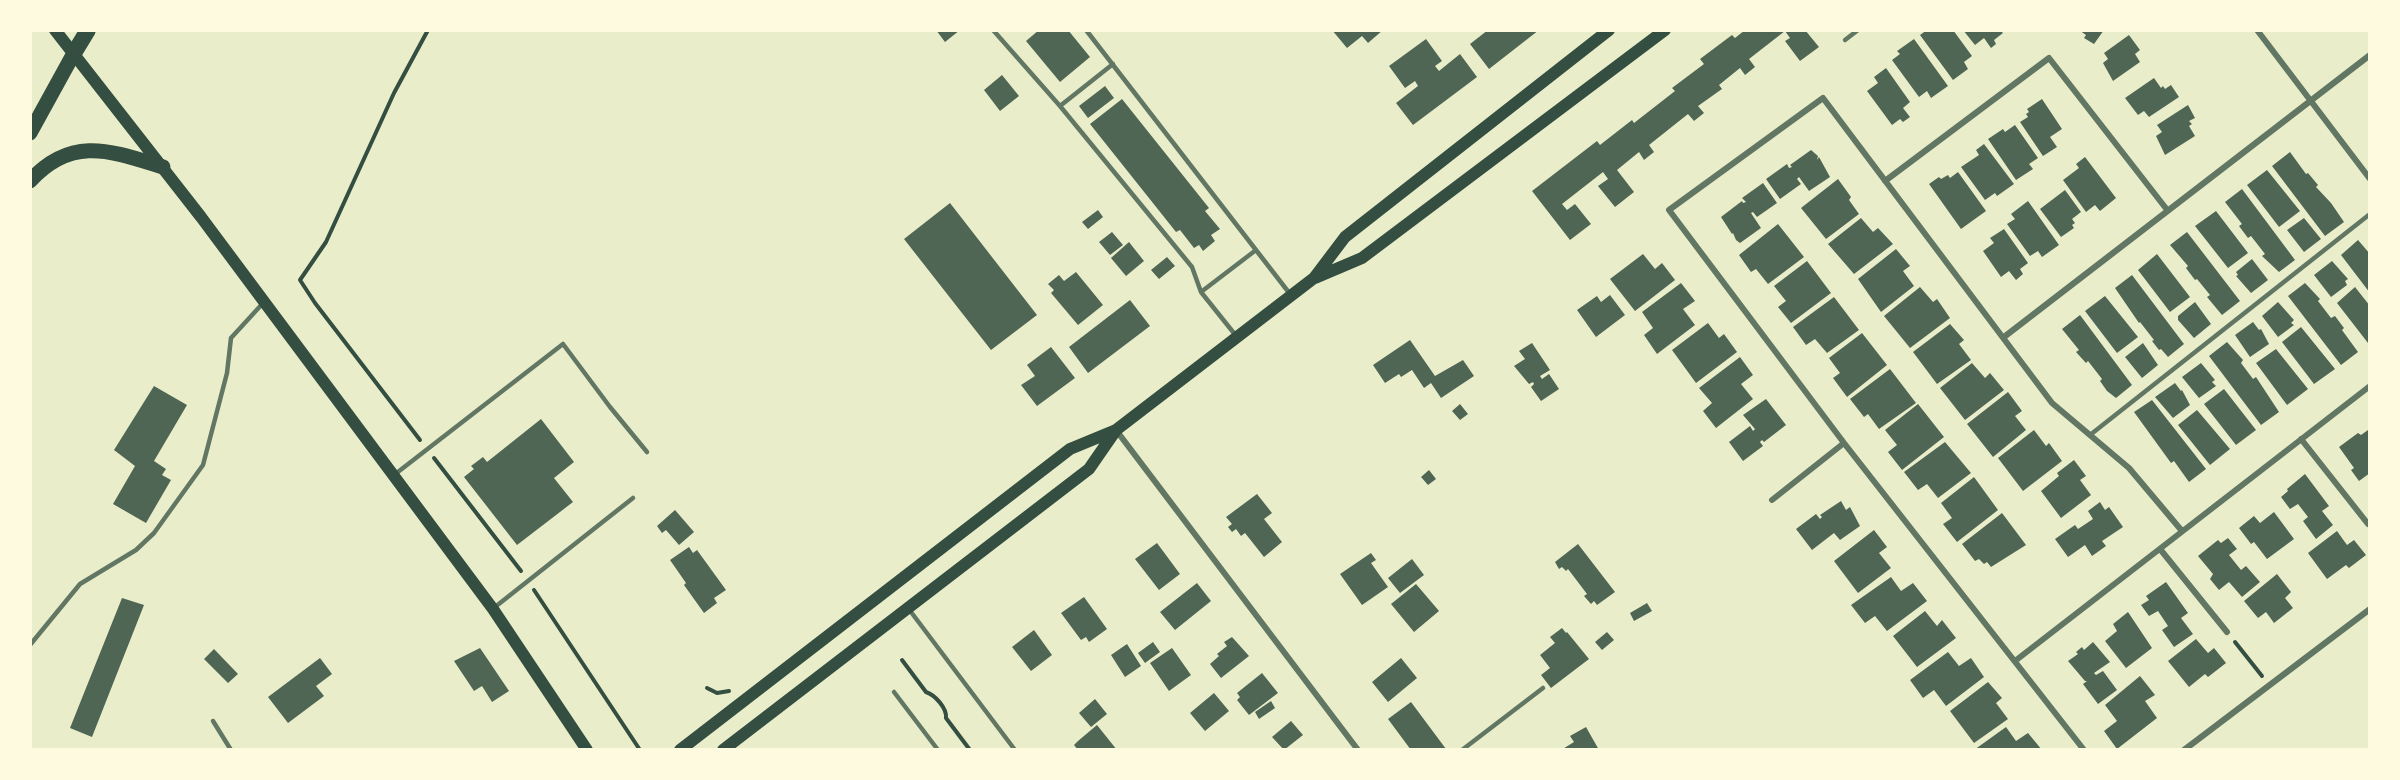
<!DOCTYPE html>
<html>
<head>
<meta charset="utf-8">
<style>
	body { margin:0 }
	#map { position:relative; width:2400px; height:780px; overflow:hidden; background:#e9edc9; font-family:Signika,sans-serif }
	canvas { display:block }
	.frame { position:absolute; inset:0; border:32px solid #fefae0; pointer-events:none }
</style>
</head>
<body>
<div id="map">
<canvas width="2400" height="780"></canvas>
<div class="frame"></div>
</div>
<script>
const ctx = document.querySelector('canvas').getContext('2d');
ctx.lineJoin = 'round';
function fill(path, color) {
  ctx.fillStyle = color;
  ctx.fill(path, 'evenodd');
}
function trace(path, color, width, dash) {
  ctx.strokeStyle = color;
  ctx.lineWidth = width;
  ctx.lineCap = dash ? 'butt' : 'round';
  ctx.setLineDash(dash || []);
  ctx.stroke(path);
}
fill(new Path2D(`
	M936 30H960L945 42Z
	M1039 30H1068L1090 57 1060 82 1026 41Z
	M1332 30H1383L1368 43 1362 36 1347 48Z
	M1488 30H1539L1489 69 1470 44Z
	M1745 30H1805L1819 47 1800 61 1785 41 1790 38 1785 31 1749 59 1755 67 1745 75 1740 68 1719 85 1722 89 1698 106 1704 113 1694 121 1688 114 1649 145 1654 152 1644 160 1639 152 1617 170 1634 192 1615 207 1598 186 1608 179 1603 172 1562 204 1567 210 1575 204 1591 224 1570 240 1532 191 1597 141 1600 145 1632 120 1634 123 1675 91 1672 88 1704 64 1700 59 1732 35 1735 38Z
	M1927 30H1953L1972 56 1964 62 1968 69 1953 80 1920 35Z
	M1963 30H2000L2003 33 1994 40 1996 44 1991 48 1984 38 1975 45Z
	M2079 30H2104L2094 44 2084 38 2086 35Z
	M2129 35 2140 50 2135 54 2140 62 2113 81 2103 63 2108 59 2104 53Z
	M1426 39 1442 61 1435 66 1439 71 1460 54 1477 77 1413 125 1396 103 1418 86 1415 81 1405 88 1389 66Z
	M1914 39 1948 86 1931 98 1927 91 1919 97 1892 60 1900 54 1897 51Z
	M1886 68 1910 102 1903 108 1910 117 1903 122 1900 119 1892 125 1867 91 1878 83 1874 77Z
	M1002 75 1019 96 1000 111 984 90Z
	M2154 78 2161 88 2163 86 2165 89 2171 85 2179 97 2149 117 2144 111 2138 115 2125 98Z
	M1105 86 1114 98 1088 118 1079 106Z
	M1122 99 1209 208 1205 211 1220 229 1211 235 1215 241 1203 251 1199 245 1194 248 1180 230 1176 232 1090 124Z
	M2042 99 2062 129 2050 137 2057 147 2043 156 2020 122 2028 117 2026 114 2029 112 2027 109Z
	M2188 105 2195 118 2189 121 2192 124 2189 126 2195 136 2165 155 2156 136 2162 132 2157 125Z
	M2015 125 2038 158 2029 164 2033 169 2016 180 1988 139 2003 129 2005 132Z
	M1984 144 2014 184 1997 196 1995 193 1985 200 1961 167 1979 155 1976 150Z
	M1811 150 1818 156 1817 160 1819 157 1830 177 1809 191 1799 177 1797 179 1801 184 1780 199 1766 179 1787 164 1789 168 1792 167 1790 165Z
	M2290 152 2306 174 2308 173 2318 185 2316 187 2331 203 2344 222 2325 236 2272 166Z
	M2085 157 2116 198 2100 211 2095 205 2086 212 2063 180 2079 168 2076 164Z
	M2267 170 2300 211 2279 227 2247 185Z
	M1958 172 1986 211 1961 229 1929 184 1939 177 1941 179 1948 175 1950 178Z
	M1838 179 1851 197 1849 200 1859 214 1826 239 1801 208Z
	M1763 183 1777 203 1757 217 1753 212 1751 213 1761 228 1740 243 1736 240 1733 233 1732 234 1721 217 1742 201 1743 203 1746 202 1742 198Z
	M2242 189 2295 260 2279 272 2262 256 2265 254 2251 236 2248 238 2239 226 2242 224 2225 202Z
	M2065 190 2081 212 2072 219 2075 223 2072 225 2074 228 2061 237 2040 209Z
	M2028 201 2059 245 2042 257 2038 251 2030 256 2007 224 2015 219 2011 214Z
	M950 203 1037 315 991 350 904 239Z
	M1098 210 1103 217 1088 229 1082 222Z
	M2216 211 2248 253 2228 268 2195 226Z
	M1861 218 1873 232 1878 228 1893 244 1854 274 1828 244Z
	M2304 218 2321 239 2304 252 2287 230Z
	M1778 224 1804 257 1768 284 1756 269 1751 272 1739 255Z
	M2004 229 2028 263 2020 269 2023 274 2016 280 2009 271 2001 277 1983 251 1994 243 1990 238Z
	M1112 232 1123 245 1110 255 1099 242Z
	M2187 232 2240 301 2222 315 2207 297 2210 295 2197 279 2195 280 2186 268 2188 266 2170 245Z
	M2358 240 2370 254V293L2341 255Z
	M1129 242 1144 261 1126 276 1111 258Z
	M1896 249 1910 266 1903 271 1914 286 1881 312 1858 279Z
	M1643 254 1655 269 1662 263 1675 280 1635 311 1610 279Z
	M2157 254 2190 297 2170 312 2138 270Z
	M1167 257 1175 266 1159 279 1151 270Z
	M2252 259 2268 280 2251 293 2236 276 2238 275 2236 272Z
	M1807 261 1831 293 1791 323 1778 307 1786 301 1774 286Z
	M2332 261 2348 279 2345 281 2347 285 2331 297 2314 275Z
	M1076 272 1103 305 1078 325 1051 293 1054 290 1048 284 1059 275 1064 281Z
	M2132 275 2184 344 2168 357 2161 349 2159 350 2152 341 2154 340 2140 322 2139 323 2115 288Z
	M1681 283 1695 301 1683 309 1695 325 1657 354 1644 335 1653 328 1642 312Z
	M2305 283 2320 299 2318 301 2331 318 2335 316 2344 328 2342 330 2358 352 2341 365 2288 296Z
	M1920 287 1933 302 1937 299 1950 318 1910 348 1884 316Z
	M2355 287 2370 306V341L2368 343 2337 303Z
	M1610 295 1625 315 1596 337 1577 310 1597 296 1601 302Z
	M2105 296 2138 337 2117 353 2085 311Z
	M1834 297 1859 330 1827 353 1815 339 1806 345 1793 327Z
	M1130 300 1150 326 1088 373 1069 347Z
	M2195 302 2211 324 2194 338 2178 320V316Z
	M2278 302 2294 320 2291 323 2294 325 2278 337 2262 316Z
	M2080 315 2132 385 2116 398 2107 391 2100 381 2102 379 2088 361 2086 363 2076 352 2079 350 2062 329Z
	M2253 322 2259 330 2261 329 2269 344 2250 357 2235 335Z
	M1708 323 1719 338 1724 334 1737 352 1696 383 1672 350Z
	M1950 324 1964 340 1959 344 1971 360 1937 384 1913 352Z
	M2301 327 2335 369 2314 384 2282 342Z
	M1862 333 1887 365 1847 397 1833 378 1840 373 1829 358Z
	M1410 340 1435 376 1463 360 1474 376 1441 398 1431 383 1424 388 1412 370 1401 377 1399 374 1385 383 1373 365Z
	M2227 342 2243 360 2241 363 2253 379 2256 377 2279 412 2261 425 2209 356Z
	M1532 343 1550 370 1540 376 1542 379 1549 374 1559 389 1541 401 1531 387 1534 384 1533 382 1529 384 1514 366 1525 359 1519 351Z
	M2143 343 2158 365 2142 378 2125 357Z
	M1051 347 1075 378 1037 406 1021 385 1035 376 1027 365Z
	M2276 349 2308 389 2287 405 2256 363Z
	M1740 357 1753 375 1741 384 1753 399 1716 428 1703 411 1712 403 1699 388Z
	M1972 363 1985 378 1990 373 2004 390 1965 420 1940 388Z
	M2201 363 2215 380 2212 382 2216 386 2199 398 2182 377Z
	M1890 369 1916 403 1879 429 1868 414 1864 417 1850 399Z
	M2175 383 2181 391 2182 390 2190 405 2173 418 2155 397Z
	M154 386 187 405 154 461 166 469 162 475 171 480 146 523 113 504 135 466 114 450Z
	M2224 389 2256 430 2236 445 2204 404Z
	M2008 392 2022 411 2015 416 2026 430 1993 457 1967 424Z
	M1766 399 1786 425 1764 442 1762 440 1760 442 1763 446 1743 461 1729 442 1750 426 1753 431 1755 429 1743 415Z
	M2152 400 2206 469 2189 482 2174 461 2171 463 2134 412Z
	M1460 404 1468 414 1460 420 1452 411Z
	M1918 404 1944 437 1902 470 1888 452 1897 445 1885 430Z
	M2197 410 2230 449 2210 465 2178 425Z
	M541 419 574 462 554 478 573 502 517 545 464 477 474 469 471 466 483 457 487 462Z
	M2034 430 2046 446 2049 443 2062 461 2023 491 1998 458Z
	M2368 430 2370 433V473L2359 481 2351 470 2354 468 2339 447 2358 433 2361 435Z
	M1945 442 1971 473 1938 498 1927 484 1918 490 1904 472Z
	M2074 460 2086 476 2080 480 2091 495 2061 518 2041 491 2059 476 2057 473Z
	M1429 470 1436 479 1428 485 1421 477Z
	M2305 474 2329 506 2322 511 2333 525 2316 539 2303 521 2308 517 2298 504 2290 509 2281 497 2288 491 2287 489Z
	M1974 477 1998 510 1957 542 1943 524 1952 518 1941 503Z
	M1257 494 1272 513 1264 519 1282 542 1264 557 1245 533 1241 536 1236 529 1232 532 1228 527 1232 524 1226 517Z
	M1841 501 1846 510 1850 507 1860 526 1840 540 1834 533 1812 550 1796 529 1816 514 1820 519 1822 517 1820 515Z
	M2100 502 2105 510 2109 507 2123 527 2102 541 2106 546 2092 556 2085 545 2068 557 2055 539 2075 525 2078 529 2093 519 2088 511Z
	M675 510 694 532 679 545 666 530 662 533 657 526Z
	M2274 512 2294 539 2267 559 2254 542 2251 544 2239 528 2254 516 2260 523Z
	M2002 513 2026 545 1991 567 1987 562 1984 564 1979 559 1975 561 1962 544Z
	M1874 530 1887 547 1879 553 1891 568 1858 593 1834 561Z
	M2337 531 2347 545 2354 540 2366 555 2349 568 2346 565 2327 579 2308 553Z
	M2228 538 2237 549 2229 555 2241 570 2246 566 2260 582 2242 597 2229 582 2219 590 2210 579 2213 574 2198 556 2218 540 2221 543Z
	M1157 543 1180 574 1159 590 1135 559Z
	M1578 544 1615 592 1597 605 1594 601 1591 604 1584 596 1587 594 1568 569 1566 571 1562 567 1559 569 1555 562Z
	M689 547 693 553 697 550 726 590 714 598 717 603 704 613 684 585 686 583 670 560Z
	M1371 553 1376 560 1371 563 1388 587 1362 605 1340 574Z
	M1412 559 1424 575 1400 593 1388 578Z
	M2277 574 2291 592 2285 598 2293 608 2274 623 2266 612 2258 618 2244 601Z
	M1891 577 1901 591 1913 583 1927 601 1887 631 1875 616 1865 623 1851 605Z
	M2166 582 2188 613 2181 618 2193 634 2174 647 2162 630 2168 626 2158 611 2149 616 2141 605 2149 600 2146 596Z
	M1197 583 1211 601 1175 630 1160 612Z
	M1416 584 1439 611 1414 632 1391 604Z
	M1084 597 1107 629 1089 642 1086 637 1081 640 1061 613Z
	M122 598 144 605 92 737 70 728Z
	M1647 603 1652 611 1634 621 1630 613Z
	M1925 611 1937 626 1942 620 1956 638 1917 667 1893 636Z
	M2128 612 2152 648 2126 668 2105 641 2117 631 2113 624Z
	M1562 628 1566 633 1567 632 1589 659 1551 688 1541 675 1550 668 1540 655 1555 643 1550 637Z
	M1034 630 1052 655 1031 671 1012 647Z
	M1607 632 1614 640 1602 650 1595 642Z
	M1232 637 1249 656 1221 678 1210 664 1219 656 1217 654 1227 646 1224 642Z
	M2196 639 2208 653 2214 648 2226 663 2208 677 2205 674 2189 687 2168 661Z
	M1153 642 1160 652 1145 663 1138 653Z
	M2093 642 2110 662 2094 673 2096 675 2103 671 2117 690 2098 704 2083 684 2087 681H2085L2068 661 2078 654 2076 652 2082 647 2084 650Z
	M1127 644 1141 666 1125 677 1111 655Z
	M480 648 509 691 492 702 482 686 474 691 454 661Z
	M1172 648 1191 675 1169 691 1150 663Z
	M214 649 238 674 228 683 204 659Z
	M1948 652 1959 666 1971 658 1984 677 1946 706 1934 690 1923 698 1910 680Z
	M320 658 332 674 316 686 324 696 288 723 268 697Z
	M1401 658 1417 678 1388 702 1372 682Z
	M1262 673 1278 693 1249 715 1237 700 1240 697 1237 693Z
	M2140 676 2155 695 2145 701 2157 718 2117 749 2104 731 2117 721 2105 705Z
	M1988 682 2002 698 1996 703 2008 719 1974 743 1950 711Z
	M1214 693 1229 711 1205 731 1190 713Z
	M1095 699 1107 714 1091 727 1079 713Z
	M1271 701 1275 708 1259 719 1255 712Z
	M1411 702 1446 749 1445 750H1411L1388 719Z
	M1291 721 1303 735 1284 750 1272 737Z
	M1097 725 1117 750H1078L1074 745 1078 741Z
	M1586 727 1599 750H1561L1574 742 1570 736Z
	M2006 727 2016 741 2028 733 2042 750H1974Z`), '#4f6655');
trace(new Path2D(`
	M420 440 315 303 300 280 326 242 394 93 428 30
	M434 458 521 571
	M534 590 640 750
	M2235 642 2262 676
	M902 660 926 692C935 695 947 708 946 718L970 750
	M707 688 717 693 729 691`), '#344e41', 4);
trace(new Path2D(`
	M993 30 1060 106 1192 267 1201 292 1237 337
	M1086 30 1290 294
	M1845 40 1858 30
	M1060 106 1113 64
	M1201 292 1256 250
	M2090 435 2370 214
	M394 475 563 344 610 407 647 452
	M495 607 633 498
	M908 608 1015 750
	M30 645 80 584 136 550 154 533 203 465 227 373 231 338 264 302
	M894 692 938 750
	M213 721 231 750
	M1462 750 1543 688`), '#617663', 4.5);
trace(new Path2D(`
	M2257 30 2370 179
	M1885 181 2049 58 2168 211
	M2004 337 2370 55
	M1116 430 1358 750
	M2301 439 2368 524
	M1772 500 1844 443
	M2160 549 2227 632
	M2015 661 2370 386
	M2084 750 1844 443 1669 210 1823 98 2052 403 2129 468 2182 531
	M2184 750 2370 609`), '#617663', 6);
trace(new Path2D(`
	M55 30 201 217 493 609 587 750
	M1315 278 1362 258 1665 30
	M680 750 1070 449 1116 430 1314 278 1345 237 1609 30
	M723 750 1089 469 1116 430`), '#344e41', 12);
trace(new Path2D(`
	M30 133 74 53
	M30 181C72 135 111 151 163 167`), '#344e41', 15);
trace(new Path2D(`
	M74 53 88 30`), '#344e41', 16);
</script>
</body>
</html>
